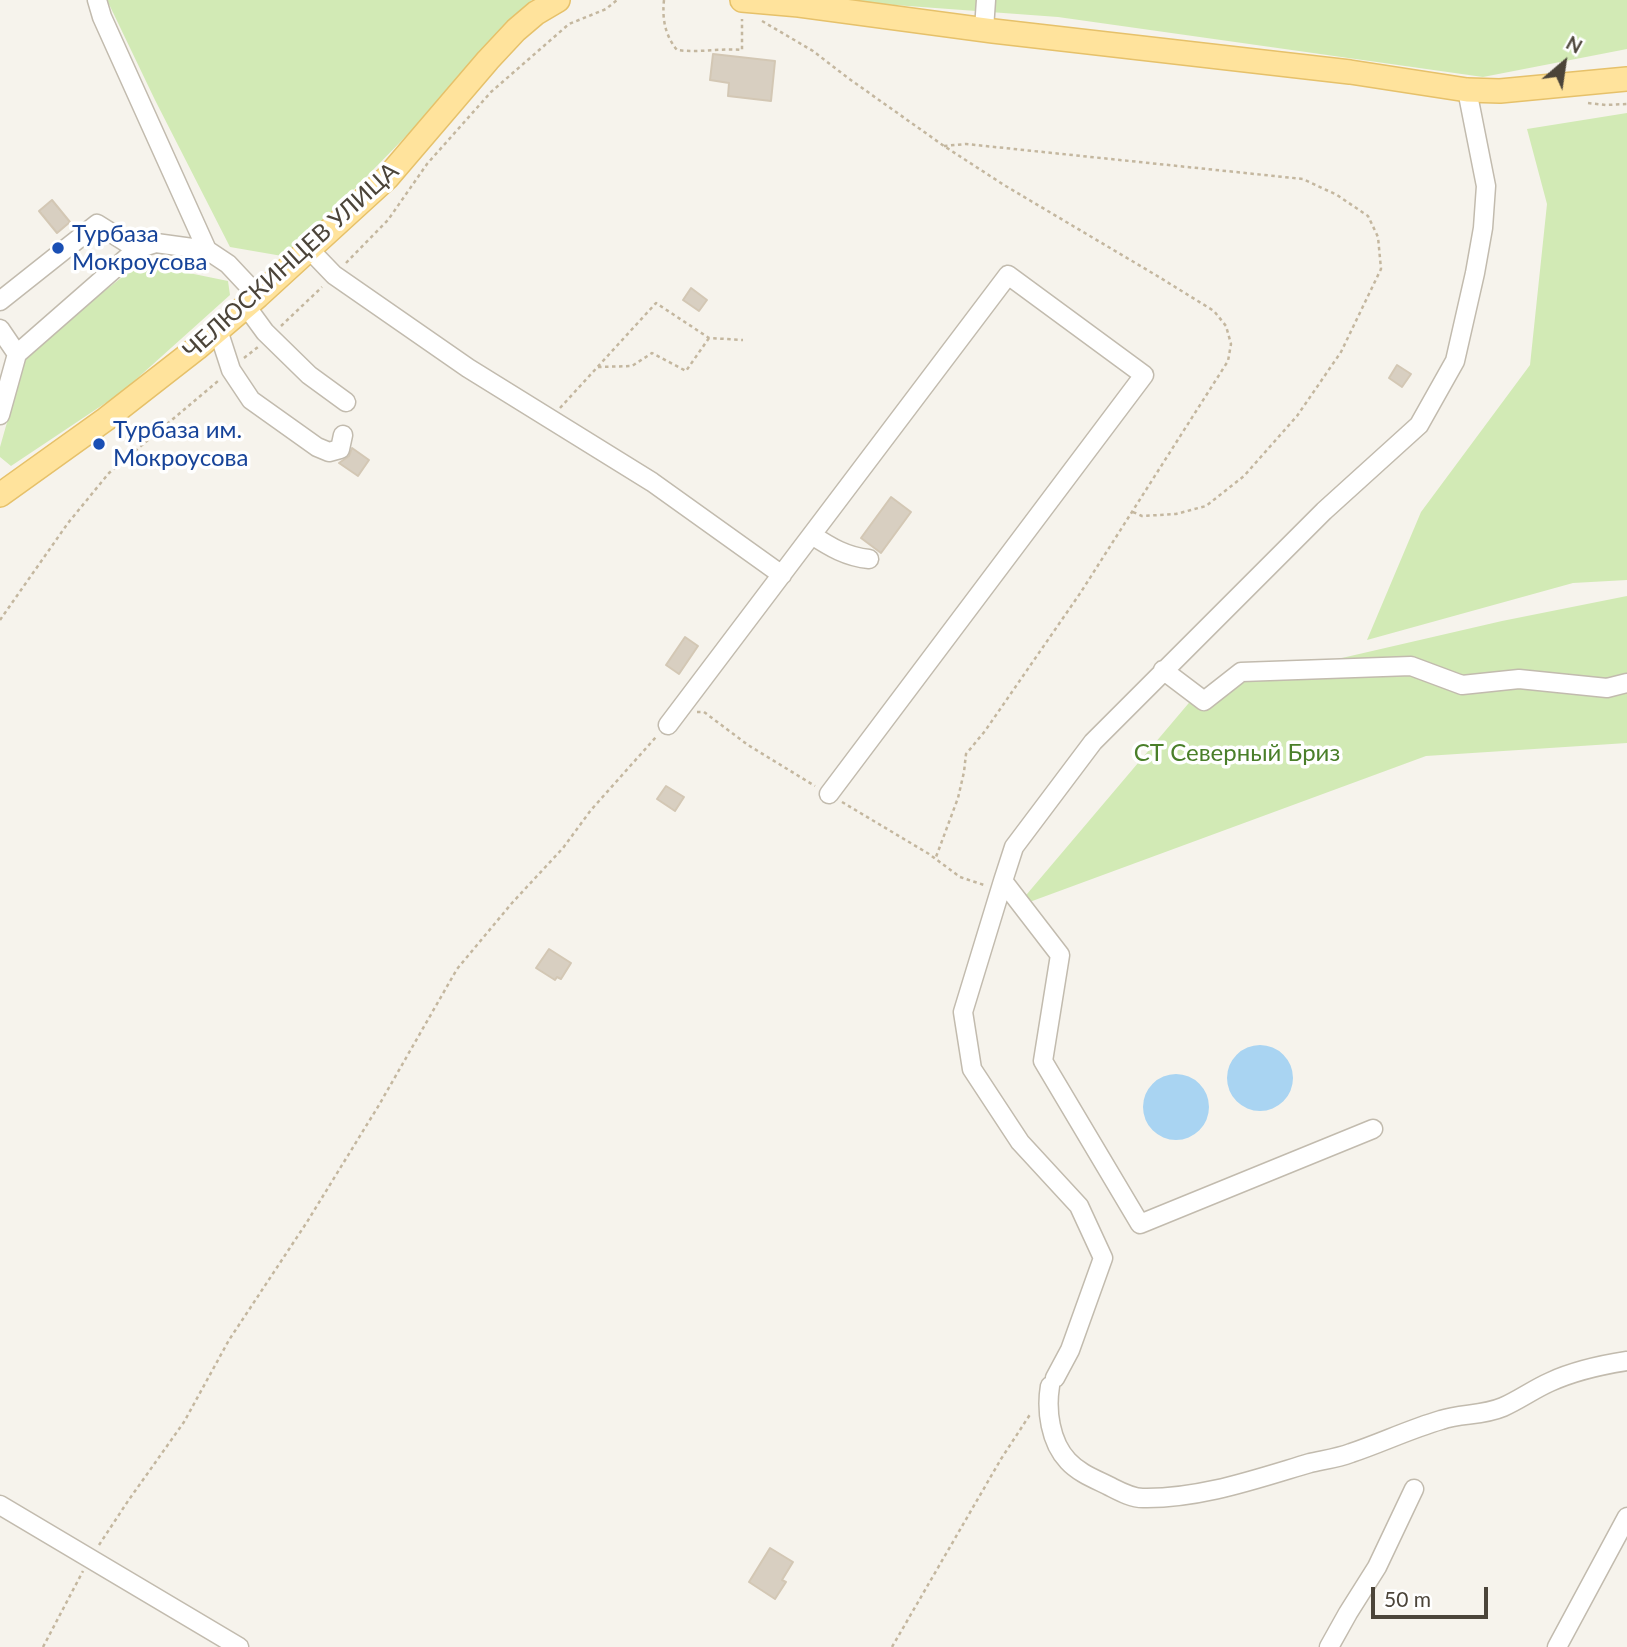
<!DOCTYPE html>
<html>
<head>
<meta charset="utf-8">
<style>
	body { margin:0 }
	#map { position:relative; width:1627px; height:1647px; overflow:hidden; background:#f6f3ec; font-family:Lato,sans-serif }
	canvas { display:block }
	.north { position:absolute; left:1529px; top:28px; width:70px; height:70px; -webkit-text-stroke:5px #fff; paint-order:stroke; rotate:29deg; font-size:19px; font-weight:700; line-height:28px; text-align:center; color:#4b4439 }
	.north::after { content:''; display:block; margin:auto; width:24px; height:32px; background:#4b4439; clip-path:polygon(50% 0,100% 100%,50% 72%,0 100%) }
	.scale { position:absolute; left:1371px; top:1587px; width:117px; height:32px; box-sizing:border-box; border:4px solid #4b4439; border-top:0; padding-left:9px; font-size:21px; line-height:24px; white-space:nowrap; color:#4b4439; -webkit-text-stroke:5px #fff; paint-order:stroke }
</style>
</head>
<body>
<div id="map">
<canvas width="1627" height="1647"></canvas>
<div class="north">N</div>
<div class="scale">50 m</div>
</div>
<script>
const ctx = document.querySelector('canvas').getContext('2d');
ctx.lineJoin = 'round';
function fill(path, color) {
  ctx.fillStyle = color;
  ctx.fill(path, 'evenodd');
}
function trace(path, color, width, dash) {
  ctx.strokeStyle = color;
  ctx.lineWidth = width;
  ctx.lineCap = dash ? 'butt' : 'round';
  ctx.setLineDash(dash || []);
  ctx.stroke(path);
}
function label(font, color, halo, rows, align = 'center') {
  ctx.font = font + ' Lato,sans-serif';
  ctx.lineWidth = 7;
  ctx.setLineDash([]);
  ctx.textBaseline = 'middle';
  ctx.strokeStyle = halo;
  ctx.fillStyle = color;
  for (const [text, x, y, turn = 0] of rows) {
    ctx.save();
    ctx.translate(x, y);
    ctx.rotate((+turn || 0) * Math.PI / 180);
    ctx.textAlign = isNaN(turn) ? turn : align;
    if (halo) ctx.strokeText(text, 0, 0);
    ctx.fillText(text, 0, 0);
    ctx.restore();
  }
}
fill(new Path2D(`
	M107 0H532L412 130 288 257 230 247 155 100Z
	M856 0H1627V49L1483 77 1058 17 867 3Z
	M1627 113V580L1573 583 1367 640 1421 512 1530 365 1547 204 1527 129Z
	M140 263 228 281 230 295 122 392 11 466 0 457V447L27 352Z
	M1627 596V743L1426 756 1016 907 1199 691 1502 621Z`), '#d2eab5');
fill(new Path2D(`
	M1227 1078a33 33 0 1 1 66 0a33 33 0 1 1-66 0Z
	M1143 1107a33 33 0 1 1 66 0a33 33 0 1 1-66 0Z`), '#a9d4f2');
const building = new Path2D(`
	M713 54 775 61 771 101 728 96 729 83 710 80Z
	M52 200 70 222 57 233 39 211Z
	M691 288 707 300 699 311 683 300Z
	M1397 365 1411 374 1402 387 1389 378Z
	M352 448 369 460 358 476 339 463 349 456Z
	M891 497 911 512 881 553 861 538Z
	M685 637 698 646 679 674 666 665Z
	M666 786 684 797 675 811 657 799Z
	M549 949 571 963 561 979 557 977 555 980 536 968Z
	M770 1548 793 1562 782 1580 786 1582 775 1599 749 1582Z`);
fill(building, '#d8cfc1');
trace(building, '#d3c7b4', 2);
const minor = new Path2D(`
	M97 0 102 17 207 250
	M984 29 986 0
	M309 249 334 275 468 368 652 482 782 575
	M0 301 97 224 137 249
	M246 306 265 332 309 375 346 402
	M0 329 17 354
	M218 330 231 370 251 400 317 447 329 452 340 449 343 435
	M0 415 17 354 137 249 156 243 207 250 228 264 258 296
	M812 535C830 547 847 557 869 559
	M1163 670 1204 701 1241 672 1411 666 1462 685 1519 679 1607 688 1627 683
	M668 725 1008 275 1144 375 829 794
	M1003 881 1060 955 1043 1061 1140 1224 1373 1129
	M1055 1378 1070 1350 1103 1258 1079 1206 1020 1142 972 1069 963 1012 1003 881 1014 847 1093 742 1324 511 1419 425 1455 361 1475 273 1483 228 1486 186 1467 90
	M1050 1386C1046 1410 1050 1442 1068 1461 1079 1473 1095 1479 1109 1486 1119 1491 1131 1498 1143 1498 1200 1499 1256 1479 1310 1463 1323 1460 1338 1458 1351 1453 1381 1443 1410 1429 1441 1420 1461 1413 1482 1416 1503 1407 1519 1400 1534 1389 1550 1382 1574 1371 1601 1365 1627 1361
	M0 1505 239 1647
	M1329 1647 1348 1613 1377 1567 1414 1489
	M1557 1647 1627 1517`);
const major = new Path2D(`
	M742 0 799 5 993 31 1350 72 1467 90 1500 91 1627 79
	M0 495 106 419 197 348 258 296 387 178 488 60 516 30 536 13 558 0`);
trace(minor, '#c2bbae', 21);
trace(major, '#e6c16a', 26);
trace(new Path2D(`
	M664 0C662 19 665 35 677 50 699 53 720 48 742 50V19
	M762 21 813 51 848 78 944 146 1004 185 1159 277 1214 311 1226 326 1231 344 1228 361 1081 592 985 731 966 754 964 772 958 798 936 857
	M1588 103 1606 105 1627 104
	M944 146 966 144 1303 179 1337 195 1368 216 1378 237 1381 269 1341 352 1297 416 1244 476 1206 506 1176 514 1142 516 1133 512
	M346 263 388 220 427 164 491 92 569 24 606 9 617 0
	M281 326 322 287
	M244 358 258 347
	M598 367 632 366 652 353 686 371 709 338
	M560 408 656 303 709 338 743 340
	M0 620 68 523 109 473 218 381
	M697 712H704L748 745 815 786
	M842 802 929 854 960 877 984 885
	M99 1545 128 1501 184 1422 229 1340 307 1222 379 1105 457 969 512 903 563 848 591 810 656 737
	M43 1647 83 1571
	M892 1647 1001 1459 1031 1413`), '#c4b79f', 2.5, [3.5, 3.5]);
trace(minor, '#fff', 18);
trace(major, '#ffe39c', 23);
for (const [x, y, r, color] of [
	[58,248,7,"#1a4fb4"],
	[99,444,7,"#1a4fb4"]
]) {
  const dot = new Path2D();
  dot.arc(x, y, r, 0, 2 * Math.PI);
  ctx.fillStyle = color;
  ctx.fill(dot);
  trace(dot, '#fff', 2.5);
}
label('24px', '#164399', '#fff', [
	["Турбаза",72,234],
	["Мокроусова",72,262],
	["Турбаза им.",113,430],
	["Мокроусова",113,458]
], 'left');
label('24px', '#4b4439', '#fff', [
	["ЧЕЛЮСКИНЦЕВ УЛИЦА",291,261,-42]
]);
label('24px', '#4a7f2a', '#fff', [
	["СТ Северный Бриз",1237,753]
]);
</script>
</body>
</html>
